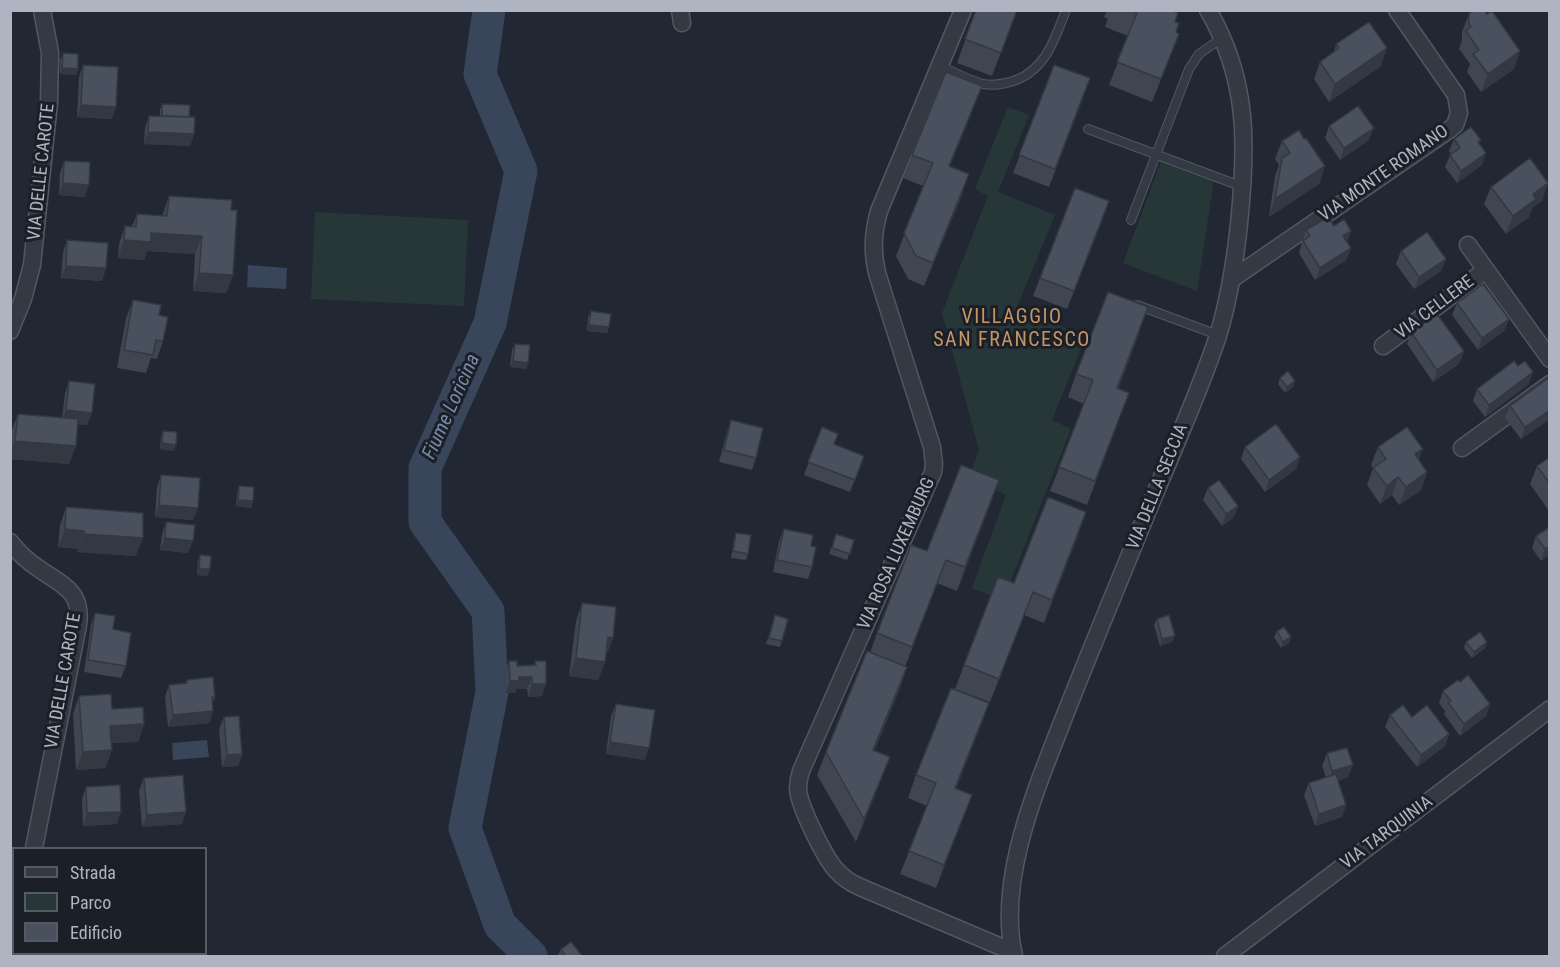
<!DOCTYPE html>
<html>
<head>
<meta charset="utf-8">
<style>
	body { margin:0 }
	#map { position:relative; width:1560px; height:967px; overflow:hidden; background:#212833; font-family:"Roboto Condensed",sans-serif }
	canvas { display:block }
	.frame { position:absolute; inset:0; border:12px solid #aeb4c1; pointer-events:none }
	.legend { position:absolute; left:12px; top:847px; width:195px; height:108px; box-sizing:border-box; background:#1a1f28; border:2px solid #555b65; margin:0; padding:8px 10px; list-style:none; font-size:18px; color:#aeb4c1 }
	.legend li { display:flex; align-items:center; gap:12px; height:30px }
	.legend b { width:30px; border:2px solid #555b65 }
</style>
</head>
<body>
<div id="map">
<canvas width="1560" height="967"></canvas>
<div class="frame"></div>
<ul class="legend">
<li><b style="height:8px;background:#343a44"></b>Strada</li>
<li><b style="height:16px;background:#273738"></b>Parco</li>
<li><b style="height:16px;background:#49505e"></b>Edificio</li>
</ul>
</div>
<script>
const ctx = document.querySelector('canvas').getContext('2d');
ctx.lineJoin = 'round';
function fill(path, color) {
  ctx.fillStyle = color;
  ctx.fill(path, 'evenodd');
}
function trace(path, color, width, dash) {
  ctx.strokeStyle = color;
  ctx.lineWidth = width;
  ctx.lineCap = dash ? 'butt' : 'round';
  ctx.setLineDash(dash || []);
  ctx.stroke(path);
}
function label(font, color, halo, rows, align = 'center') {
  ctx.font = font + ' "Roboto Condensed",sans-serif';
  ctx.lineWidth = 6;
  ctx.setLineDash([]);
  ctx.textBaseline = 'middle';
  ctx.strokeStyle = halo;
  ctx.fillStyle = color;
  for (const [text, x, y, turn = 0] of rows) {
    ctx.save();
    ctx.translate(x, y);
    ctx.rotate((+turn || 0) * Math.PI / 180);
    ctx.textAlign = isNaN(turn) ? turn : align;
    if (halo) ctx.strokeText(text, 0, 0);
    ctx.fillText(text, 0, 0);
    ctx.restore();
  }
}
fill(new Path2D(`
	M1008 107 1029 115 998 192 1055 215 1017 307 1086 337 1052 420 1071 429 1003 600 972 588 1006 495 969 478 979 450 942 313 988 196 975 189Z
	M1162 159 1214 179 1197 291 1123 263Z
	M315 212 468 220 464 306 311 299Z`), '#273738');
fill(new Path2D(`
	M248 265 287 268 286 289 247 287Z
	M207 740 209 757 173 760 172 743Z`), '#38455a');
trace(new Path2D(`
	M489 10 480 74 521 171 490 323 425 468V522L488 611 492 692 465 828 500 925 531 956`), '#38455a', 33);
const lane = new Path2D(`
	M940 66C954 72 968 80 983 84 995 86 1005 84 1016 80 1046 69 1055 38 1066 10
	M1088 129 1243 187
	M1131 220 1189 69 1199 54 1222 38
	M1137 305 1218 335`);
const street = new Path2D(`
	M680 10 682 23
	M963 10 879 211C873 233 872 251 877 273L932 447 934 464 933 472 801 771C799 777 798 783 798 789 799 806 825 858 836 870 843 878 851 883 860 887L1013 952
	M1468 245 1550 359
	M1232 279 1449 130 1455 125 1459 113 1456 95 1397 10
	M10 331 23 299 32 265 49 103 50 53 42 10
	M1383 346 1486 270
	M1462 448 1550 384
	M10 542C18 552 27 561 38 568 61 585 83 590 78 625L34 848
	M1014 956C997 882 1034 794 1061 725 1090 651 1121 577 1151 503 1174 448 1199 393 1218 336 1229 299 1235 262 1239 224 1247 146 1249 80 1208 10
	M1225 956 1550 709`);
trace(lane, '#525762', 10);
trace(street, '#525762', 19);
trace(lane, '#343a44', 8);
trace(street, '#343a44', 16);
fill(new Path2D(`
	M976 10H1017L992 76 957 63Z
	M1107 10H1171L1175 22 1176 32 1179 34 1152 102 1109 85 1128 36 1105 27 1108 19 1104 17Z
	M1469 14H1487L1514 69 1481 92 1467 72 1470 64 1459 49 1462 40V32Z
	M1336 44 1381 66 1329 102 1314 79 1320 62 1334 52Z
	M63 53 78 69 76 75 60 74V60Z
	M83 65 112 119 77 117 79 77Z
	M1054 65 1084 96 1049 187 1013 173Z
	M162 104 189 117 194 134 190 146 144 144 145 128 149 116H160V110Z
	M973 110 950 166 961 198 924 286 908 279 896 256 923 186 903 178 912 155Z
	M1329 126 1369 140 1340 160 1325 138Z
	M1304 139 1325 166 1319 184 1269 217 1275 176 1279 165 1275 159 1282 141Z
	M1454 139 1480 144 1482 165 1457 183 1445 167 1450 155 1451 154 1449 151Z
	M64 161 85 197 59 195 60 173Z
	M1491 187 1542 201 1533 207 1529 217 1506 234 1484 204Z
	M169 196 231 210 233 275 226 293 193 291 195 254 147 251 144 260 118 258 119 244 125 226H132L137 214 162 216Z
	M1103 219 1067 309 1033 296 1040 278Z
	M1334 226 1351 231 1347 242 1351 248 1346 260 1315 280 1299 253 1302 242 1306 230Z
	M67 240 106 268 102 281 61 278 63 252Z
	M1401 251 1446 259 1441 271 1414 289 1396 264Z
	M133 300 159 315 163 341 157 359 151 358 146 373 117 368 126 318Z
	M1457 303 1509 319 1504 331 1478 350 1452 315Z
	M591 311 609 327 607 333 587 331 588 317Z
	M1140 331 1118 389 1129 393 1087 505 1050 491 1084 404 1068 397 1076 374Z
	M1411 332 1464 351 1459 364 1433 382 1407 344Z
	M515 344 528 363 526 369 510 367 512 350Z
	M1550 377V419L1521 439 1505 418 1510 406Z
	M1280 378 1295 381 1293 387 1285 393 1278 384Z
	M69 381 92 413 87 425 77 424 69 464 10 459 11 432 18 414 62 418 65 393Z
	M1529 384 1485 417 1473 401 1477 389Z
	M731 420 756 458 752 470 719 462 727 432Z
	M822 427 834 445 864 456 850 492 804 475Z
	M163 431 174 451 160 449 161 437Z
	M1245 447 1300 457 1296 469 1265 492 1241 459Z
	M1378 447 1419 460 1427 472 1421 490 1399 505 1392 495 1380 504 1367 485 1373 468 1371 465Z
	M1550 457 1549 511 1530 484 1537 466Z
	M161 475 193 520 155 517 157 487Z
	M239 486 253 501 251 508 236 506 237 493Z
	M1208 488 1238 506 1233 518 1222 526 1203 500Z
	M991 503 957 591 937 583 905 667H907L899 691 874 751 881 780 856 842 817 775 826 752 870 653 877 633 927 551Z
	M66 507 136 556 77 552 78 549 58 547 60 525Z
	M166 522 188 553 160 550 162 534Z
	M1550 527V556L1549 555 1541 561 1532 548 1536 536Z
	M784 529 812 567 808 579 773 572 779 541Z
	M736 533 748 554 746 560 731 558 734 539Z
	M836 534 854 540 847 560 829 554Z
	M1078 536 1044 623 1024 615 990 702 955 689 964 665 1014 583Z
	M200 555 208 576 197 575 198 561Z
	M582 603 613 638 606 656 605 662 598 680 569 676 576 621Z
	M95 613 126 666 121 678 84 672 91 625Z
	M775 615 782 641 780 647 766 644Z
	M1157 619 1175 636 1172 642 1160 646 1154 625Z
	M1277 631 1291 637 1289 643 1281 648 1274 637Z
	M1466 642H1487L1485 648 1472 658 1464 648Z
	M509 661 517 666 534 665 535 661 542 696 528 697 527 689H516L515 693H506L505 673Z
	M187 680 215 697 212 704 213 711 209 723 168 727 165 697 169 685 185 683Z
	M1460 682 1490 704 1486 716 1460 736 1444 714 1445 711 1439 703 1443 691Z
	M79 696 144 724 138 742 111 743 112 750 105 768 76 770 73 714Z
	M989 703 956 789 963 818 936 888 900 874 927 806 908 798 916 775Z
	M616 704 645 760 606 754 611 716Z
	M1390 715 1412 717 1449 734 1445 746 1417 767 1385 727Z
	M224 717 242 754 238 766 222 767 219 729Z
	M1327 753 1348 777 1338 781 1346 805 1342 817 1315 826 1304 795 1309 783 1326 777 1322 766Z
	M144 778 182 824 142 827 139 790Z
	M86 787 117 824 83 826 82 799Z
	M14 873V891L10 889V878Z
	M561 949 583 957H559L558 955Z`), '#3f4551');
fill(new Path2D(`
	M1387 48 1381 66 1329 102 1335 84Z
	M1520 51 1514 69 1481 92 1488 74Z
	M62 68 78 69 76 75 60 74Z
	M982 86 973 110 940 189 949 166Z
	M81 105 116 107 112 119 77 117Z
	M1374 128 1369 140 1340 160 1344 148Z
	M148 132 194 134 190 146 144 144Z
	M1486 153 1482 165 1457 183 1461 171Z
	M1325 166 1319 184 1269 217 1275 199Z
	M969 174 961 198 924 286 933 263Z
	M63 183 89 185 85 197 59 195Z
	M1548 183 1542 201 1533 207 1529 217 1506 234 1513 216 1533 194Z
	M1351 231 1347 243 1343 236Z
	M151 233 202 236 195 254 147 251 144 260 118 258 124 240Z
	M1351 248 1346 260 1315 280 1320 268Z
	M1446 259 1441 271 1414 289 1419 277Z
	M66 266 106 268 102 281 61 278Z
	M199 273 233 275 226 293 193 291Z
	M1509 319 1504 331 1478 350 1482 338Z
	M589 325 609 327 607 333 587 331Z
	M1464 351 1459 364 1433 382 1437 370Z
	M513 361 528 363 526 369 510 367Z
	M1533 372 1529 384 1485 417 1489 405Z
	M1295 381 1293 387 1285 393 1287 387Z
	M66 410 92 413 87 425 61 422Z
	M1550 410V419L1521 439 1525 427Z
	M15 441 76 446 69 464 10 459V454Z
	M162 443 176 445 174 451 160 449Z
	M1423 449 1416 467 1415 454Z
	M1300 457 1296 469 1265 492 1269 480Z
	M1427 472 1421 490 1399 505 1406 487Z
	M1398 477 1392 495 1380 504 1387 486Z
	M999 480 991 503 957 591 965 567Z
	M238 500 253 501 251 508 236 506Z
	M159 505 198 508 193 520 155 517Z
	M1238 506 1233 518 1222 526 1226 514Z
	M1086 512 1078 536 1044 623 1052 600Z
	M65 529 84 531 78 549 58 547Z
	M84 534 143 538 136 556 77 552Z
	M165 538 193 541 188 553 160 550Z
	M1550 546 1549 555 1541 561 1545 549Z
	M199 569H210L208 576 197 575Z
	M1175 636 1172 642 1160 646 1162 639Z
	M608 637 613 638 606 656 601 655Z
	M1291 637 1289 643 1281 648 1283 642Z
	M1487 642 1485 648 1472 658 1474 652Z
	M576 658 605 662 598 680 569 676Z
	M907 667 899 691 865 774 873 750Z
	M519 677H532L527 689H516L515 693H506L510 681Z
	M532 684H546L542 696 528 697Z
	M989 703 981 726 947 812 955 788Z
	M1490 704 1486 716 1460 736 1464 724Z
	M213 711 209 723 168 727 173 715Z
	M144 724 138 742 104 743 110 726Z
	M1449 734 1445 746 1417 767 1421 755Z
	M610 742 649 748 645 760 606 754Z
	M112 750 105 768 76 770 83 752Z
	M242 754 238 766 222 767 227 755Z
	M890 757 881 780 856 842 864 819Z
	M1353 765 1348 777 1328 784 1332 771Z
	M972 795 963 818 936 888 944 865Z
	M1346 805 1342 817 1315 826 1319 814Z
	M121 812 117 824 83 826 87 813Z
	M186 812 182 824 142 827 147 815Z`), '#333842');
const building = new Path2D(`
	M976 10H1017L1001 53 965 39Z
	M1132 10H1171L1178 13 1175 22 1179 23 1176 32 1179 34 1161 79 1117 62 1137 13Z
	M1473 10H1484L1487 14 1492 11 1520 51 1488 74 1473 54 1479 50 1466 31 1471 27 1469 23V14Z
	M1369 22 1387 48 1335 84 1320 62 1339 48 1336 44Z
	M63 53 78 54V69L62 68Z
	M83 65 118 67 116 107 81 105Z
	M1054 65 1090 78 1055 169 1019 155Z
	M946 72 982 86 949 166 969 174 933 263 916 256 904 233 933 163 912 155Z
	M162 104 190 105 189 117 162 116Z
	M1358 106 1374 128 1344 148 1329 126Z
	M149 116 195 117 194 134 148 132Z
	M1471 127 1481 140 1478 142 1486 153 1461 171 1450 155 1460 148 1454 139Z
	M1299 130 1304 139 1306 138 1325 166 1275 199 1282 158 1290 153 1282 141Z
	M1530 158 1548 183 1533 194 1536 199 1513 216 1491 187Z
	M64 161 90 162 89 185 63 183Z
	M1075 188 1109 201 1074 291 1040 278Z
	M169 196 232 200 231 210H237L233 275 199 273 202 236 151 233V242L124 240 125 226 136 227 137 214 167 216Z
	M1328 217 1334 226 1344 219 1351 231 1343 236 1351 248 1320 268 1303 241 1310 236 1306 230Z
	M1427 232 1446 259 1419 277 1401 251Z
	M67 240 108 243 106 268 66 266Z
	M1483 284 1509 319 1482 338 1457 303Z
	M1108 292 1148 307 1117 388 1129 393 1095 481 1059 467 1093 380 1076 374Z
	M133 300 161 305 159 315 168 317 163 341 156 340 153 355 124 350Z
	M591 311 611 314 609 327 589 325Z
	M1437 314 1464 351 1437 370 1411 332Z
	M515 344 530 345 528 363 513 361Z
	M1514 361 1518 366 1525 361 1533 372 1489 405 1477 389Z
	M1288 371 1295 381 1287 387 1280 378Z
	M1550 377V410L1525 427 1510 406Z
	M69 381 95 384 92 413 66 410Z
	M18 414 78 419 76 446 15 441Z
	M731 420 763 428 756 458 724 450Z
	M1276 424 1300 457 1269 480 1245 447Z
	M822 427 838 434 834 444 864 456 855 480 808 462Z
	M1407 427 1423 449 1415 454 1427 472 1406 487 1398 477 1387 486 1373 468 1386 459 1378 447Z
	M163 431 177 432 176 445 162 443Z
	M1550 457V484L1537 466Z
	M961 465 999 480 965 567 946 560 912 647 877 633 911 545 927 551Z
	M161 475 200 478 198 508 159 505Z
	M1219 480 1238 506 1226 514 1208 488Z
	M239 486 254 487 253 501 238 500Z
	M1048 497 1086 512 1052 600 1033 592 999 679 964 665 998 577 1014 583Z
	M66 507 143 513V538L84 534V531L65 529Z
	M166 522 195 525 193 541 165 538Z
	M1550 527V546L1545 549 1536 536Z
	M784 529 813 535 811 546 816 547 812 567 777 560Z
	M736 533 751 535 748 554 733 551Z
	M836 534 854 540 850 554 832 548Z
	M200 555 211 556 210 569H199Z
	M582 603 616 607 613 638 608 637 605 662 576 658Z
	M95 613 115 616 113 629 131 633 126 666 88 660Z
	M775 615 788 619 782 641 769 638Z
	M1169 615 1175 636 1162 639 1157 619Z
	M1284 627 1291 637 1283 642 1277 631Z
	M1480 632 1487 642 1474 652 1466 642Z
	M867 651 907 667 873 750 890 757 864 819 826 752Z
	M509 661H517V666L536 665 535 661H546V684H532V677H519V681H510Z
	M1468 675 1490 704 1464 724 1448 702 1451 701 1443 691 1458 680 1460 682Z
	M213 677 215 697H212L213 711 173 715 169 685 187 683V680Z
	M951 688 989 703 955 788 972 795 944 865 909 851 936 783 916 775Z
	M111 694 112 709 143 707 144 724 110 726 112 750 83 752 79 696Z
	M616 704 655 710 649 748 610 742Z
	M1403 705 1412 717 1427 705 1449 734 1421 755 1390 715Z
	M239 716 242 754 227 755 224 717Z
	M1347 748 1353 765 1332 771 1327 753Z
	M1336 774 1346 805 1319 814 1309 783Z
	M183 775 186 812 147 815 144 778Z
	M120 785 121 812 87 813 86 787Z
	M14 873V883L10 881V878Z
	M571 942 583 957H566L561 949Z`);
fill(building, '#49505e');
trace(building, '#333842', 1.5);
label('18px', '#aeb4c1', '#1a1f28', [
	["VIA DELLE CAROTE",42,172,-84],
	["VIA MONTE ROMANO",1384,174,-35],
	["VIA CELLERE",1435,308,-37],
	["VIA DELLA SECCIA",1158,487,-68],
	["VIA ROSA LUXEMBURG",897,554,-66],
	["VIA DELLE CAROTE",64,681,-80],
	["VIA TARQUINIA",1387,833,-37]
]);
ctx.letterSpacing = '1.5px';
label('20px', '#c59565', '#1a1f28', [
	["VILLAGGIO",1012,318],
	["SAN FRANCESCO",1012,341]
]);
ctx.letterSpacing = '0px';
label('italic 20px', '#7a8aa6', '#1a1f28', [
	["Fiume Loricina",452,407,-66]
]);
</script>
</body>
</html>
